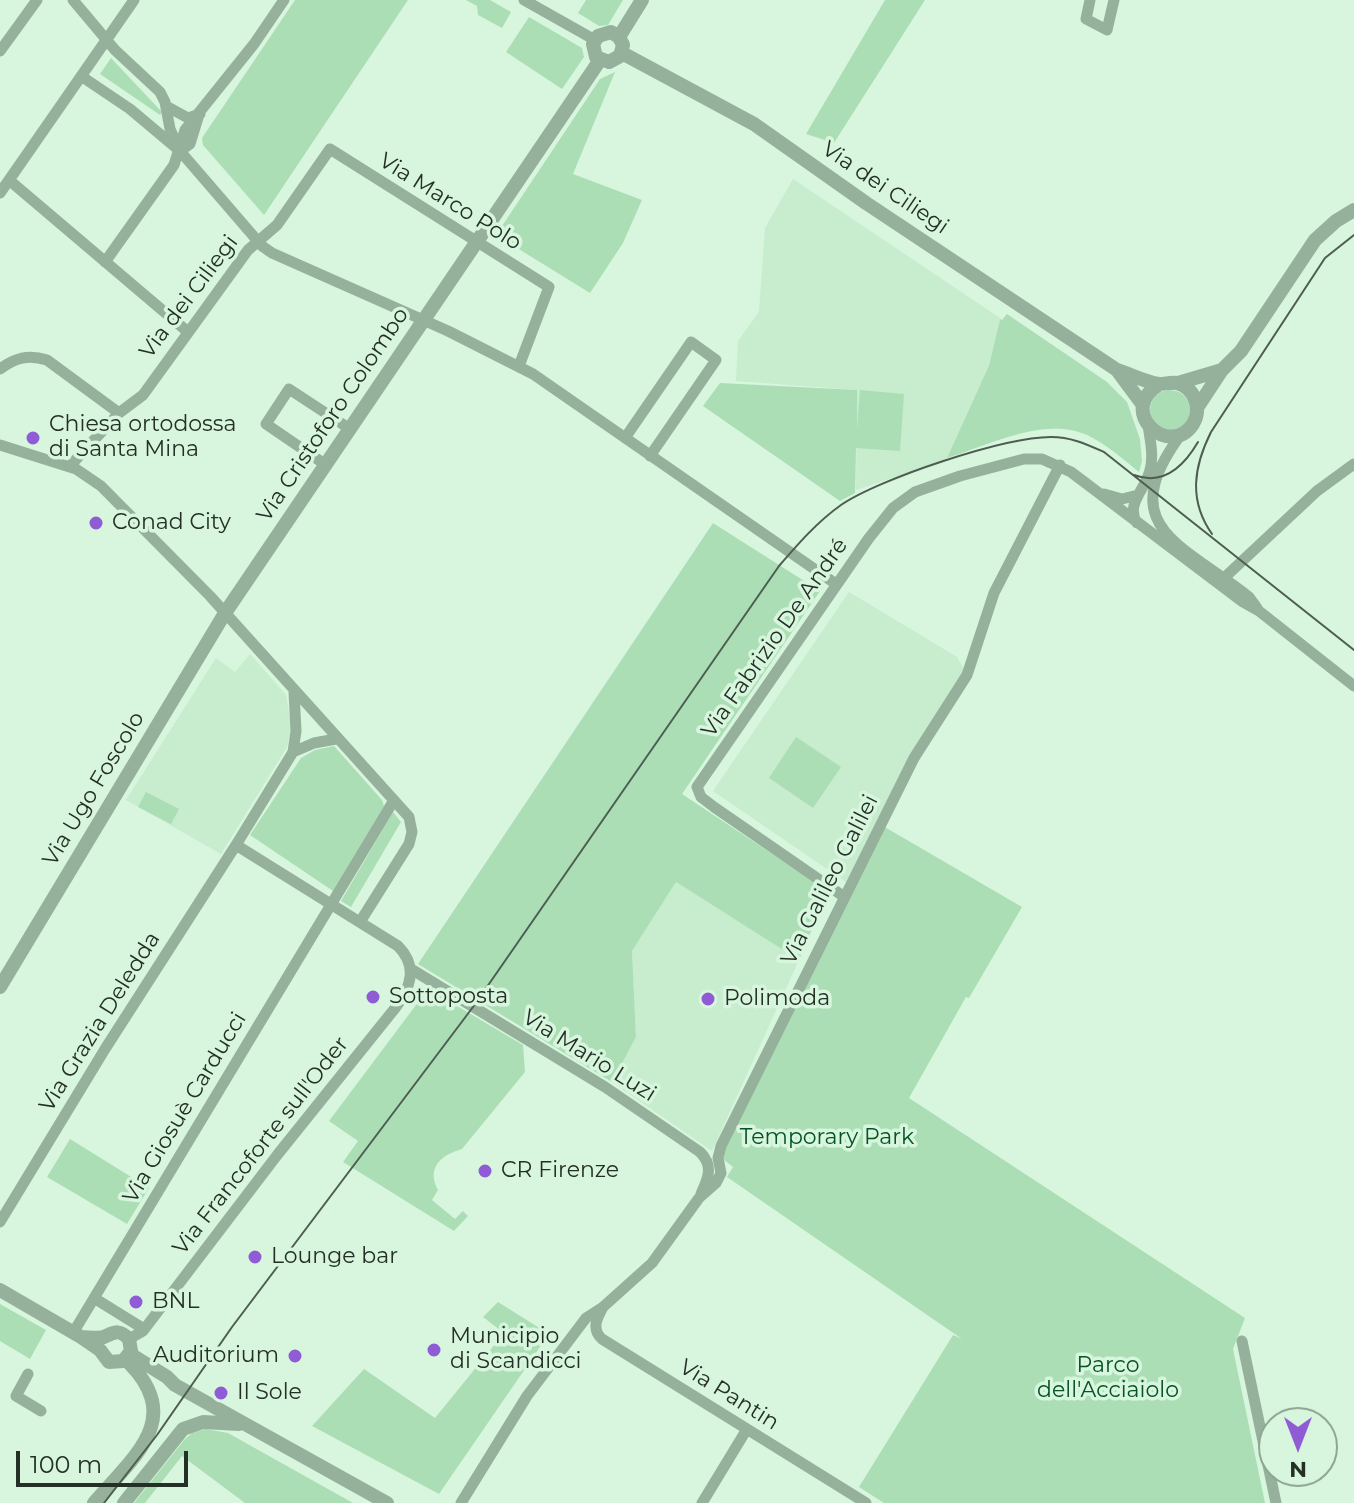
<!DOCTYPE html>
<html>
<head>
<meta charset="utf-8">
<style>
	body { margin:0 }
	#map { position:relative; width:1354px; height:1503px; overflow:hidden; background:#d7f6dd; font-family:Montserrat,sans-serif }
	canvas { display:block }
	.north { position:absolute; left:1258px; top:1407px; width:80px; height:80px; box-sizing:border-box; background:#d7f6dd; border:2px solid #8fa694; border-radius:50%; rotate:180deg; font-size:22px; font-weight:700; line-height:32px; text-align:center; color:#242f26 }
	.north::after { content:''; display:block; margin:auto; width:28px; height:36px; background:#905cd5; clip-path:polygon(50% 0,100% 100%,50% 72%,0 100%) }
	.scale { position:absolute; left:16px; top:1451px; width:172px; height:36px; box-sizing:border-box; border:4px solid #242f26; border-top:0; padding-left:10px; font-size:24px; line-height:28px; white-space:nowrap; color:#242f26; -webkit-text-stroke:6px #d7f6dd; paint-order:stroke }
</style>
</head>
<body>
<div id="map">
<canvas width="1354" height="1503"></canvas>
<div class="north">N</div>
<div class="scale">100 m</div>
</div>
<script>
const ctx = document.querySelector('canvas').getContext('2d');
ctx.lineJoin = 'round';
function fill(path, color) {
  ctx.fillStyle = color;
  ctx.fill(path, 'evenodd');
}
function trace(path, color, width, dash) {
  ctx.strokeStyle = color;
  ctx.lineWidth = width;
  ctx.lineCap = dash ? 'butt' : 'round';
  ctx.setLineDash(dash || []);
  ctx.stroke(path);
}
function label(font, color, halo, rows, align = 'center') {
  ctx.font = font + ' Montserrat,sans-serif';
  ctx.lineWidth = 7;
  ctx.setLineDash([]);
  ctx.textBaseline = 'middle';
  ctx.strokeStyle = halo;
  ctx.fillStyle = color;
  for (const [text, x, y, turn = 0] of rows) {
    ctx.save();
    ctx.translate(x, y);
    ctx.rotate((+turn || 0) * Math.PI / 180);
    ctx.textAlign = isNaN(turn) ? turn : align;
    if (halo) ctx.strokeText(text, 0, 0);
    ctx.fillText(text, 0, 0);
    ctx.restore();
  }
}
fill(new Path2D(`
	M793 179 1000 318 989 364 946 460 856 490 857 390 736 381 738 341 759 312 765 228Z
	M849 592 957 657 965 671 892 791 846 882 713 791Z
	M250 654 286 695 291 727 287 747 221 854 126 800 216 658 235 672Z
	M676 882 799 960 712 1151 612 1082 636 1037 632 951Z`), '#c7ecce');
fill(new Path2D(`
	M295 0H408L264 215 203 145 202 138Z
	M466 0H490L511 12 502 28 478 15 477 6Z
	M586 0H623L608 25 599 26 578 13Z
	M885 0H925L834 143 806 134Z
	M529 17 582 48 584 57 562 89 506 52Z
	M111 58 162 112 160 115 100 74Z
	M615 72 573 174 642 200 623 243 590 293 496 235 600 79Z
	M1007 314 1107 382 1127 402 1140 439 1142 461 1139 472C1123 459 1106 444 1087 435 1044 416 989 445 947 458L989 365 1000 319 1002 320Z
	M720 383 857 390V430L860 390 904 394 900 451 856 448 855 493 840 501 703 406Z
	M1150 410a20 20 0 1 1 40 0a20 20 0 1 1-40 0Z
	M713 523 820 591 682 794 828 891 799 960 676 882 632 951 636 1037 612 1082 418 964Z
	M796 737 841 767 813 808 769 778Z
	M334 746 382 800 384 806 333 891 250 835 301 758 315 750Z
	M146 792 179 809 171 824 138 807Z
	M393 812 401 822 351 907 341 901Z
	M883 826 1022 907 969 998 966 997 909 1098 1245 1318 1233 1349 1265 1503H884L859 1487 953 1335 962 1339 727 1177 733 1167 724 1160 723 1151Z
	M430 990 523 1045 525 1072 462 1149C441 1155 426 1168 438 1190L432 1200 455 1219 463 1211 468 1216 454 1231 343 1162 358 1141 329 1121 422 997Z
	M70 1139 149 1188 127 1224 47 1177Z
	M498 1302 549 1334 439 1494 312 1426 364 1369 435 1418 504 1333 483 1317Z
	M0 1304 46 1330 30 1359 0 1341Z
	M206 1429 228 1433 353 1503H245L182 1456 145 1503H134L184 1440 192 1433Z`), '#acdeb6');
trace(new Path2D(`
	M73 0 115 50 160 92 165 102 170 129 176 143
	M524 0 595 40
	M1090 0 1086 19 1107 30 1114 0
	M0 51 37 0
	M81 76 130 109 180 151 262 246 272 253 448 331 533 374 836 584
	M166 106 188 118 200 114
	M180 151 190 144 198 118
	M9 180 188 332
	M0 193 134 0
	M105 262 174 165 185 130 254 44 284 0
	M0 369C15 358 28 354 47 360L119 413
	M1182 433C1112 527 1181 543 1249 597L1257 608
	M625 438 691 342 716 360 650 456
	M0 445 76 469 101 486 210 596 409 817 412 832 409 844 360 922
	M326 465 266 424 289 389 350 429
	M69 467 119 413 143 395 248 250 277 225 330 149 549 287 519 366
	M1104 494 1122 499 1138 495
	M1137 523C1125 504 1146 489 1150 470 1154 455 1150 440 1148 425
	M1224 578 1317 491 1354 464
	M293 752 314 743 336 739
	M843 896 714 807 701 797 697 787 869 538 893 508 915 492 960 476 1024 459H1042L1071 472 1243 602 1259 611 1354 686
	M411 969 605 1087 700 1152C714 1166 708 1178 701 1194
	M0 1222 105 1049 236 845
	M94 1298 144 1329
	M603 1307C597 1318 591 1329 602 1339L866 1503
	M73 1333 394 800
	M129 1339 143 1331 278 1154 396 1007C412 986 417 965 398 946L236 845 293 752 296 731 294 692
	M1242 1341 1276 1503
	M28 1374 16 1396 41 1411
	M461 1503 527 1396 586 1318 603 1307 652 1263 699 1198 716 1183 721 1173 718 1158 721 1146 914 758 967 675 994 593 1060 465
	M702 1503 747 1429`), '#96b19b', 11);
trace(new Path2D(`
	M619 37 611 32 598 36 593 44 596 57 609 62 620 56 623 45 619 37 642 0
	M622 53 754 124 866 203 1117 370C1130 374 1145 382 1159 384 1165 384 1171 382 1177 383 1195 388 1202 409 1193 424 1169 460 1115 410 1160 384
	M1117 370 1143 405
	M1178 383 1222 370
	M1197 408 1222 370 1241 351 1315 240 1336 221 1354 210
	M0 987 225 613 600 60
	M0 1290 81 1337 100 1350 109 1362 123 1361 131 1351 129 1339C119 1329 115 1332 104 1337 98 1339 88 1337 82 1337
	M130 1354 167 1377 175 1385 387 1503
	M94 1503C133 1457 184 1420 130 1364
	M124 1503 183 1429 203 1422 239 1424`), '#96b19b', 14);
trace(new Path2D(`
	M1134 475C1163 486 1184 466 1198 442
	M1212 534C1188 500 1194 466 1211 432L1325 258 1354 235
	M104 1503 157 1435 232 1327 473 1007 779 566C798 544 817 522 841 505 879 479 1004 437 1051 437 1071 437 1086 444 1104 452L1354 650`), '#4e5d51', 2);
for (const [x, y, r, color] of [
	[33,438,8,"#905cd5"],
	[96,523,8,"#905cd5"],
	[373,997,8,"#905cd5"],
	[708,999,8,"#905cd5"],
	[485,1171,8,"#905cd5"],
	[255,1257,8,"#905cd5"],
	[136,1302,8,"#905cd5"],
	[434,1350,8,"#905cd5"],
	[295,1356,8,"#905cd5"],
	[221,1393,8,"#905cd5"]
]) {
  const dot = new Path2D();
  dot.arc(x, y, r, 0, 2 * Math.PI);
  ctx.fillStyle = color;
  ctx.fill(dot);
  trace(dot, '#d7f6dd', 3);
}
label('22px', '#242f26', '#d7f6dd', [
	["Via dei Ciliegi",885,188,34],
	["Via Marco Polo",450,202,32],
	["Via dei Ciliegi",189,297,-53],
	["Via Cristoforo Colombo",333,415,-56],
	["Via Fabrizio De André",775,638,-55],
	["Via Ugo Foscolo",94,789,-59],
	["Via Galileo Galilei",830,880,-63],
	["Via Grazia Deledda",100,1022,-58],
	["Via Mario Luzi",589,1056,32],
	["Via Giosuè Carducci",185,1108,-59],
	["Via Francoforte sull'Oder",261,1146,-52],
	["Via Pantin",729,1395,32]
]);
label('22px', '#242f26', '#d7f6dd', [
	["Chiesa ortodossa",49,425],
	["di Santa Mina",49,450],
	["Conad City",112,523],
	["Sottoposta",389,997],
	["Polimoda",724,999],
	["CR Firenze",501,1171],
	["Lounge bar",271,1257],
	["BNL",152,1302],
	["Municipio",450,1337],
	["di Scandicci",450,1362],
	["Auditorium",279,1356,"right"],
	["Il Sole",237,1393]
], 'left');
label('22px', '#075326', '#d7f6dd', [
	["Temporary Park",827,1138],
	["Parco",1108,1366],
	["dell'Acciaiolo",1108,1391]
]);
</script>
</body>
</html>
